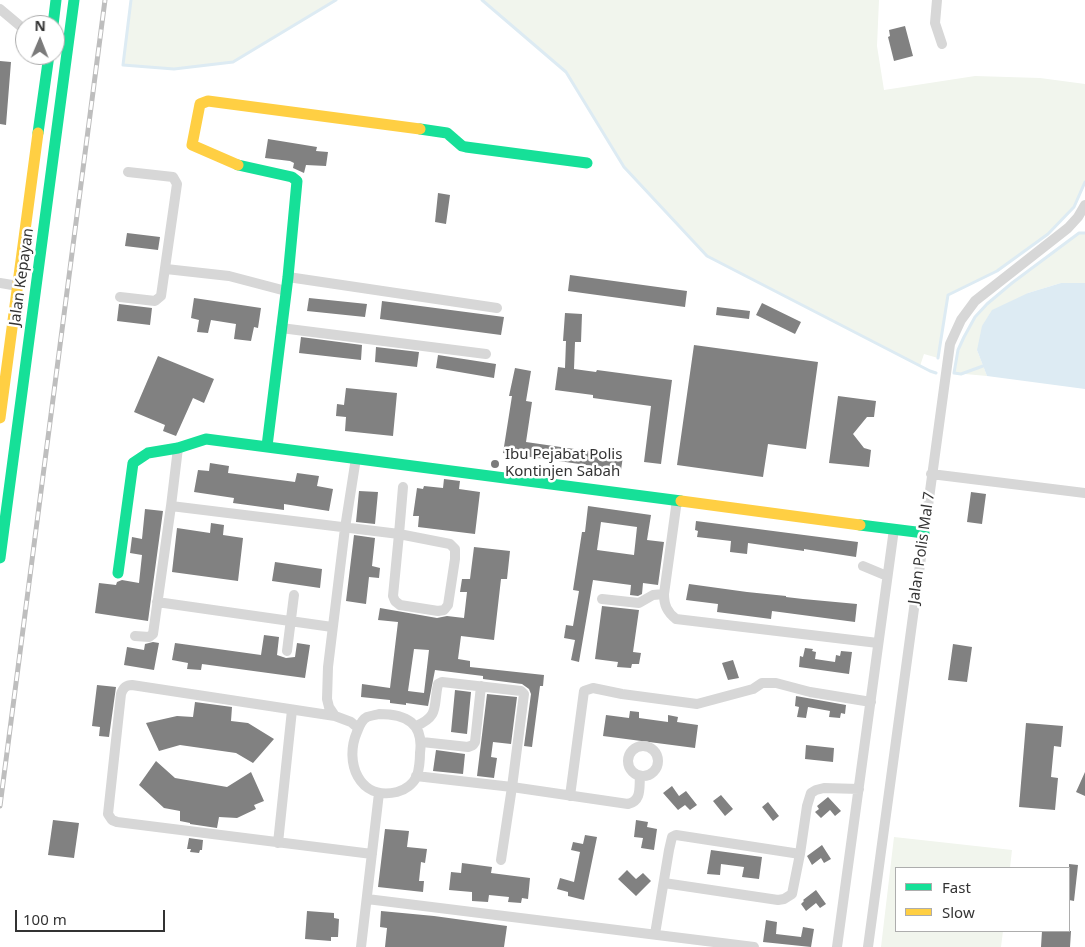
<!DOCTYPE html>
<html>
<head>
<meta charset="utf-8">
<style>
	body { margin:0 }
	#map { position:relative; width:1085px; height:947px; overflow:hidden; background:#fff; font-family:"Noto Sans",sans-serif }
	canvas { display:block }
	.legend { position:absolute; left:895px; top:867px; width:175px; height:65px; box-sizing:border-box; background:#fff; border:1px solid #adadad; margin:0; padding:6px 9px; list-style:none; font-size:15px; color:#333 }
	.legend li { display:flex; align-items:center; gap:10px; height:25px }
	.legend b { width:25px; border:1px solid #adadad }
	.north { position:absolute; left:15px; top:15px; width:50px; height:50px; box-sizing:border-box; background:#fff; border:1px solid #adadad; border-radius:50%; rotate:1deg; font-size:14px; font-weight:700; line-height:20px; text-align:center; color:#333 }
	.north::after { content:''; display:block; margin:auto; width:18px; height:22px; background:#7a7a7a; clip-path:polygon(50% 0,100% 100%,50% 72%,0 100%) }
	.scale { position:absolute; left:15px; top:910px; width:150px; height:22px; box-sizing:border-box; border:2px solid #333; border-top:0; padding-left:6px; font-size:15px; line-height:18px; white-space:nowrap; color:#333; -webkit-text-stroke:4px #fff; paint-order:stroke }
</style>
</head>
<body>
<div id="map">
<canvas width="1085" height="947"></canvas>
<ul class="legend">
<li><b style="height:6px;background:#16e098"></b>Fast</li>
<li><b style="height:6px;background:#ffcf43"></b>Slow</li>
</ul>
<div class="north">N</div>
<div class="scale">100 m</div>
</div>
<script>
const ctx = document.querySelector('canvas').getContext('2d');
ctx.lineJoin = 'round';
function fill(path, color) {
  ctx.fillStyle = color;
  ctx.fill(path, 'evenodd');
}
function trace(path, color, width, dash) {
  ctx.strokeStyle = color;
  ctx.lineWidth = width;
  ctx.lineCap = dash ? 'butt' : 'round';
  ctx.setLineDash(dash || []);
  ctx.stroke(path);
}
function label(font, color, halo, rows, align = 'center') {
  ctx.font = font + ' "Noto Sans",sans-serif';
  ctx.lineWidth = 5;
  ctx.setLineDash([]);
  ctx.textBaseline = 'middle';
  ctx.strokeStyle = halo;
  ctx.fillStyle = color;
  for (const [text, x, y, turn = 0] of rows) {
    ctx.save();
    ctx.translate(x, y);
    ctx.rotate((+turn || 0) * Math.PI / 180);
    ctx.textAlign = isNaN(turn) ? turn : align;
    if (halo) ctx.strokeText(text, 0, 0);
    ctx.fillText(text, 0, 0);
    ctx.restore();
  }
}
fill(new Path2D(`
	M131 0H336L233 62 174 69 123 65Z
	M482 0H879L877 46 884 90 975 76 1040 78 1085 84V182L1074 207 1048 234 997 271 948 295 938 358 924 354 920 366 707 256 624 167 566 72Z
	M1079 233H1085V283H1061L1028 293 977 350 987 376 954 373C958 353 963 332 976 316 995 291 1023 275 1048 257 1059 250 1068 241 1079 233Z
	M894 837 1012 850 1010 868H896V931H1003L1001 947H881Z`), '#f1f5ed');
fill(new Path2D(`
	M1061 283H1085V389L987 376 977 350 982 326 992 310 1028 293Z`), '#ddebf3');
trace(new Path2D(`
	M131 0 123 65 174 69 233 62 336 0
	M482 0 566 72 624 167 707 256 930 371 936 373
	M938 358 948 295 997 271 1048 234 1074 207 1085 182
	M983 366 961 374 954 373 958 350 964 337 975 317 987 304 1012 283 1079 233H1085`), '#ddebf3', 3);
fill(new Path2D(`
	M905 26 913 56 894 61 888 37 890 36 889 30Z
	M0 61 11 62 6 125 0 124Z
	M268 139 317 147 316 151 328 152 326 166 306 165 304 173 293 168 294 163 290 161 265 158Z
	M438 193 450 195 446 224 435 222Z
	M127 233 160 237 158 250 125 246Z
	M570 275 687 291 685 307 568 291Z
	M194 298 261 308 258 328 254 327 251 341 234 339 236 324 211 320 208 333 197 332 199 320 191 318Z
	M309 298 367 304 365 317 307 311Z
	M382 301 504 317 501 335 380 319Z
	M762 303 801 322 795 334 756 315Z
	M119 304 152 308 150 325 117 321Z
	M717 307 750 311 749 319 716 315Z
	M565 313 582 314 581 342H575L574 369 596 372 597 370 672 380 661 464 644 462 651 406 593 398V395L555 390 558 367 565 368 566 341H563Z
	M301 337 362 345 361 360 299 353Z
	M694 345 818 362 806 449 768 444 763 477 677 465Z
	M376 347 419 352 417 367 375 362Z
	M438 355 496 364 494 378 436 368Z
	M158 356 214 379 204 403 193 398 176 436 163 431 165 425 134 412Z
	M515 368 531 371 526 401 532 402 526 442 623 456 621 470 503 453 512 396H509Z
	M346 388 397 393 393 436 345 431 346 417 336 416 337 404 344 405Z
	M838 396 876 401 874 417H867L853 434 864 448 871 450 869 467 829 463Z
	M210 463 229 466 228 473 295 482 297 473 319 476 317 486 333 489 329 511 284 504V510L233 503 234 498 194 492 198 470 209 471Z
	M444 479 460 481 459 489 480 492 475 534 418 527 419 516H413L417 488 423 489 424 486 443 488Z
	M359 491 378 492 375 524 356 522Z
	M971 492 986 494 982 524 967 522Z
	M588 506 651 515 647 540 664 542 658 585 643 583 642 594 638 596 630 595 631 585 593 580 579 662 571 660 575 640 564 638 566 625 573 626 579 591 573 590 582 532H585ZM601 522 637 527 634 555 597 550Z
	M145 509 163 511 148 621 95 613 99 583 116 585 117 582 122 580 139 583 142 555 130 553 132 537 142 539Z
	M696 521 858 542 856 557 804 549V551L748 543 747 554 730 552 731 541 697 537 698 531 695 530Z
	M211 523 224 525 223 535 243 538 238 581 172 572 177 528 210 533Z
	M354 535 375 538 372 566 380 568 379 578 369 577 366 604 346 601Z
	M474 547 510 551 507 579H501L494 640 461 636 458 659 470 661V667L544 675 543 686H540L532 747 524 746 531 694 529 689 522 684 483 679V676L435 670 428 706 406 703V705L390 703V700L361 697 362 684 390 688 398 622 378 620 380 608 437 618 447 616 464 618 467 592H460L462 579H470ZM414 649 429 650 424 693 408 691Z
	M275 562 322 569 320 588 272 581Z
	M689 584 747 592 786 596V597L803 599 857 604 855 622 772 611 771 619 717 612 718 604 686 600Z
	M602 606 639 610 633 652 641 653 639 664H632L631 668 617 667 618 662 595 659Z
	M264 635 279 637 277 655 286 658 295 657 297 643 310 645 305 678 202 664 201 670 187 669 188 663 172 660 175 643 261 655Z
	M153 642 159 643 154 670 124 665 127 647 144 650 145 644Z
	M953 644 972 647 967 682 948 680Z
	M805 648 813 649 812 651 816 652 815 659 835 662 836 655 840 656 841 651 852 652 849 674 799 667 800 656 803 657Z
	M733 660 739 678 728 680 722 663Z
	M97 685 116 687 109 737 99 736 100 727 92 726Z
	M455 690 471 692 467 734 451 732Z
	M487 694 517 697 511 744 493 742 491 757 497 758 494 778 477 776Z
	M796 696 846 705 845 714 841 713 840 718 829 717 830 711 808 707 806 718 797 717 799 707 795 706Z
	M195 702 232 707 231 721 248 723 274 739 253 763 236 753 180 745 159 751 146 723 177 716 193 717Z
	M630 711 639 712V718L668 722V715L678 717 677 722 698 725 695 748 603 736 606 715 629 718Z
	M1026 723 1063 726 1061 747 1054 746 1051 777 1058 778 1055 810 1019 807Z
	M806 745 834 748 833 762 805 759Z
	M436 750 465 754 463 774 433 771Z
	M156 761 175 778 227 787 251 772 264 801 254 805 256 809 237 818 219 817 217 828 190 824V823L180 821V811L164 808 139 785Z
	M1085 772V796L1076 792Z
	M672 786 679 796 686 791 697 805 690 810 685 805 678 810 663 793Z
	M721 795 733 809 725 816 713 801Z
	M828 797 841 811 835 816 830 810 821 818 815 812 819 809 817 806Z
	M768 802 779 816 773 821 762 807Z
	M53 820 79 823 74 858 48 855Z
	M636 820 648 822 647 827 657 829 654 850 641 848 643 838 634 837Z
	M385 829 409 831 407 847 427 849 425 863 421 862 419 881H424L423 892 378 887Z
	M585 835 597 837 584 900 568 896V892L557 889 560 878 574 882 580 852 571 850 573 842 583 844Z
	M189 838 203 840 202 850H200L199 853 190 852 191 849H187Z
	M822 845 831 859 824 863 821 858 812 865 807 856Z
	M711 850 762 857 759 879 742 877 744 867 721 864 720 875 707 874Z
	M462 863 492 867 491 873 530 878 528 899 522 898 521 903 508 902 509 897 489 895 488 902 472 901V892L449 890 451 872 461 873Z
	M1069 864 1078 865 1074 901 1069 900Z
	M627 870 636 879 643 873 651 881 636 896 618 879Z
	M816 890 826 904 820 908 816 903 806 911 801 904 804 901 803 900Z
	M307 911 334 913V918L339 919 338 937H331V941L305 939Z
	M381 911 434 916 507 926 504 947H385L387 928 380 927Z
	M766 920 777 922 776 934 801 937 803 927 814 929 811 947 763 942Z
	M1042 931H1071L1070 947H1041Z`), '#818181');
trace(new Path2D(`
	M937 0 935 23 942 44
	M0 9 25 30
	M166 269 229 276 286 291
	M288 277 497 308
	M0 283 18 286
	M120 297 155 301 161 296 177 184 173 177 128 172
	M281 328 486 354
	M931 474 1085 493
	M677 500 664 594C664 605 667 612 676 619L878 643
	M171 506 178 448
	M863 566 887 576
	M602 599 639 603 653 595 664 594
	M157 602 332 627
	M135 636 149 637 153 634 171 506 399 534 393 596 395 601 400 605 438 611 444 610 448 605 455 559V549L450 544 399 534 403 487
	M287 651 294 595
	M379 714C406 714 424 723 420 753 420 760 419 769 417 776 413 784 405 790 397 792 359 801 344 762 357 732 359 727 361 720 367 717 370 716 375 715 379 714Z
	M335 716 329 707 327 699 328 667 345 528 356 458
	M416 726C440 716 433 706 438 684L442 682 521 691 524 694 512 787 628 804C642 801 639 787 640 776
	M358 728 351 722 335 716 132 685C126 685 123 688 121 694L108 814 112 820 117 822 372 854
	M422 742 468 747 473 745 475 742 481 686
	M628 761a15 15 0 1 1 30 0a15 15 0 1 1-30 0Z
	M416 776 512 787 501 860
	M570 796 584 691 593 688 622 694 697 704 753 689 762 683H776L810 692 871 702
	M278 843 292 710
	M664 883 778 900 784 899 792 894 800 854 807 806 811 793 816 790 824 788 859 789
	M367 899 754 947
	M655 934 669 850 672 837 676 835 800 854
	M361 947 379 793
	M837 947 894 529
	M868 947 950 344 961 320 975 301 1068 228 1078 217 1085 205`), '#d7d7d7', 10);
trace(new Path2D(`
	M53 25 56 0
	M420 129 447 133 462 146 466 147 587 163
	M38 133 49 55
	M238 165 292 177 297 181 288 277 267 446
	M860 525 924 533
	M0 558 74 0
	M118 573 133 463 148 453 178 448 206 439 681 501`), '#16e098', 11);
trace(new Path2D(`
	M238 165 192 145 200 104 208 101 420 129
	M0 418 38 133
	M681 501 860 525`), '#ffcf43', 11);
const rail = new Path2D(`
	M0 806 105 0`);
trace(rail, '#bebebe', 5);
trace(rail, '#fff', 3, [9]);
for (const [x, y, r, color] of [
	[495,464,5,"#7a7a7a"]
]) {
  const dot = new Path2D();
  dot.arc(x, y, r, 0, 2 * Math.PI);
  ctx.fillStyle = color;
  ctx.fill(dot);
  trace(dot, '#fff', 2);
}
label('15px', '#333', '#fff', [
	["Jalan Kepayan",22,277,-82],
	["Jalan Polis Mal 7",922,548,-82]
]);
label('15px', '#333', '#fff', [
	["Ibu Pejabat Polis",505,455],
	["Kontinjen Sabah",505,472]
], 'left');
</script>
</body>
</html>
